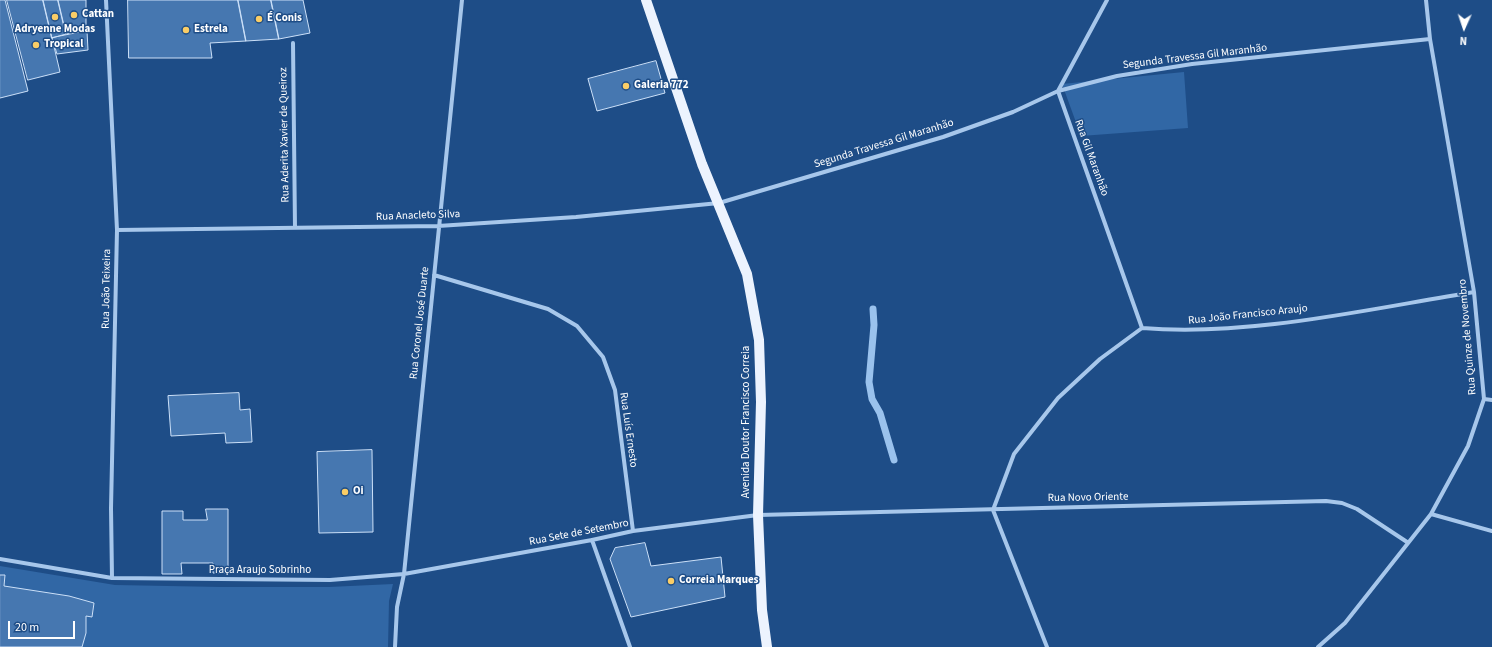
<!DOCTYPE html>
<html>
<head>
<meta charset="utf-8">
<style>
	body { margin:0 }
	#map { position:relative; width:1492px; height:647px; overflow:hidden; background:#1e4d87; font-family:"Source Sans 3",sans-serif }
	canvas { display:block }
	.north { position:absolute; left:1444px; top:8px; width:40px; height:40px; -webkit-text-stroke:3px #1e4d87; paint-order:stroke; rotate:183deg; font-size:11px; font-weight:700; line-height:16px; text-align:center; color:#fff }
	.north::after { content:''; display:block; margin:auto; width:14px; height:18px; background:#fff; clip-path:polygon(50% 0,100% 100%,50% 72%,0 100%) }
	.scale { position:absolute; left:8px; top:621px; width:67px; height:18px; box-sizing:border-box; border:2px solid #fff; border-top:0; padding-left:5px; font-size:12px; line-height:14px; white-space:nowrap; color:#fff; -webkit-text-stroke:3px #1e4d87; paint-order:stroke }
</style>
</head>
<body>
<div id="map">
<canvas width="1492" height="647"></canvas>
<div class="north">N</div>
<div class="scale">20 m</div>
</div>
<script>
const ctx = document.querySelector('canvas').getContext('2d');
ctx.lineJoin = 'round';
function fill(path, color) {
  ctx.fillStyle = color;
  ctx.fill(path, 'evenodd');
}
function trace(path, color, width, dash) {
  ctx.strokeStyle = color;
  ctx.lineWidth = width;
  ctx.lineCap = dash ? 'butt' : 'round';
  ctx.setLineDash(dash || []);
  ctx.stroke(path);
}
function label(font, color, halo, rows, align = 'center') {
  ctx.font = font + ' "Source Sans 3",sans-serif';
  ctx.lineWidth = 3;
  ctx.setLineDash([]);
  ctx.textBaseline = 'middle';
  ctx.strokeStyle = halo;
  ctx.fillStyle = color;
  for (const [text, x, y, turn = 0] of rows) {
    ctx.save();
    ctx.translate(x, y);
    ctx.rotate((+turn || 0) * Math.PI / 180);
    ctx.textAlign = isNaN(turn) ? turn : align;
    if (halo) ctx.strokeText(text, 0, 0);
    ctx.fillText(text, 0, 0);
    ctx.restore();
  }
}
fill(new Path2D(`
	M1184 72 1188 128 1081 136 1062 84Z
	M0 566 115 585 221 587H329L393 584 389 601 388 647H0Z`), '#3167a5');
trace(new Path2D(`
	M873 309 874 325 869 382 872 399 880 413 894 460`), '#9ac2ed', 7);
const building = new Path2D(`
	M0 0H5L28 91 0 98Z
	M7 0H43L60 72 28 80Z
	M43 0H58L66 34 52 38Z
	M58 0H86V31L66 34Z
	M128 0H238L246 41 210 43 212 58H129Z
	M238 0H271L279 39 246 41Z
	M271 0H303L310 33 279 39Z
	M87 31 88 50 57 54 52 38Z
	M656 61 665 93 597 111 588 79Z
	M239 393 240 410 250 409 252 442 226 443 225 433 171 436 168 396Z
	M372 450 373 532 319 533 317 452Z
	M206 509H228V573H213V563H181L182 574H162V511H183V520H207Z
	M645 543 651 566 721 557 725 597 631 617 610 559 615 548Z
	M0 575H5L4 586 69 596 94 603 92 617 86 616V633L82 647H0Z`);
fill(building, '#4677b0');
trace(building, '#cce0f8', 1);
trace(new Path2D(`
	M106 0 117 230 111 508 112 578
	M1107 0 1058 91 1142 328
	M293 43 295 228
	M117 230 438 226 576 217 719 203 943 137 1013 112 1058 91 1117 76 1192 64 1430 39
	M434 275 548 309 577 326 603 357 615 390 633 531
	M1484 399 1492 400
	M1431 514 1492 531
	M592 540 630 647
	M0 559 112 578 330 580 404 574 592 540 633 531 758 515 1326 501 1342 503 1357 509 1407 542
	M395 647 397 607 404 574 462 0
	M1047 647 993 510 1014 454 1058 398 1100 359 1142 328C1249 337 1368 309 1474 292
	M1318 647 1345 623 1431 514 1468 446 1484 399 1474 292 1430 39 1426 0`), '#a7c7eb', 4);
trace(new Path2D(`
	M646 0 702 164 747 274 759 340 761 402 758 515 762 610 767 647`), '#ecf3fe', 10);
for (const [x, y, r, color] of [
	[74,15,4,"#facd66"],
	[55,17,4,"#facd66"],
	[259,19,4,"#facd66"],
	[186,30,4,"#facd66"],
	[36,45,4,"#facd66"],
	[626,86,4,"#facd66"],
	[345,492,4,"#facd66"],
	[671,581,4,"#facd66"]
]) {
  const dot = new Path2D();
  dot.arc(x, y, r, 0, 2 * Math.PI);
  ctx.fillStyle = color;
  ctx.fill(dot);
  trace(dot, '#1e4d87', 1.5);
}
label('bold 11px', '#fff', '#1e4d87', [
	["Cattan",82,15],
	["É Conis",267,19],
	["Adryenne Modas",55,30,"center"],
	["Estrela",194,30],
	["Tropical",44,45],
	["Galeria 772",634,86],
	["Oi",353,492],
	["Correia Marques",679,581]
], 'left');
label('11px', '#fff', '#1e4d87', [
	["Segunda Travessa Gil Maranhão",1195,57,-7],
	["Rua Aderita Xavier de Queiroz",285,135,-91],
	["Segunda Travessa Gil Maranhão",884,144,-17],
	["Rua Gil Maranhão",1091,158,70],
	["Rua Anacleto Silva",418,216,-2],
	["Rua João Teixeira",107,289,-89],
	["Rua João Francisco Araujo",1248,315,-6],
	["Rua Coronel José Duarte",420,323,-84],
	["Rua Quinze de Novembro",1468,337,-95],
	["Avenida Doutor Francisco Correia",747,422,-90],
	["Rua Luís Ernesto",628,430,82],
	["Rua Novo Oriente",1088,498,-1],
	["Rua Sete de Setembro",579,533,-11],
	["Praça Araujo Sobrinho",260,571]
]);
</script>
</body>
</html>
